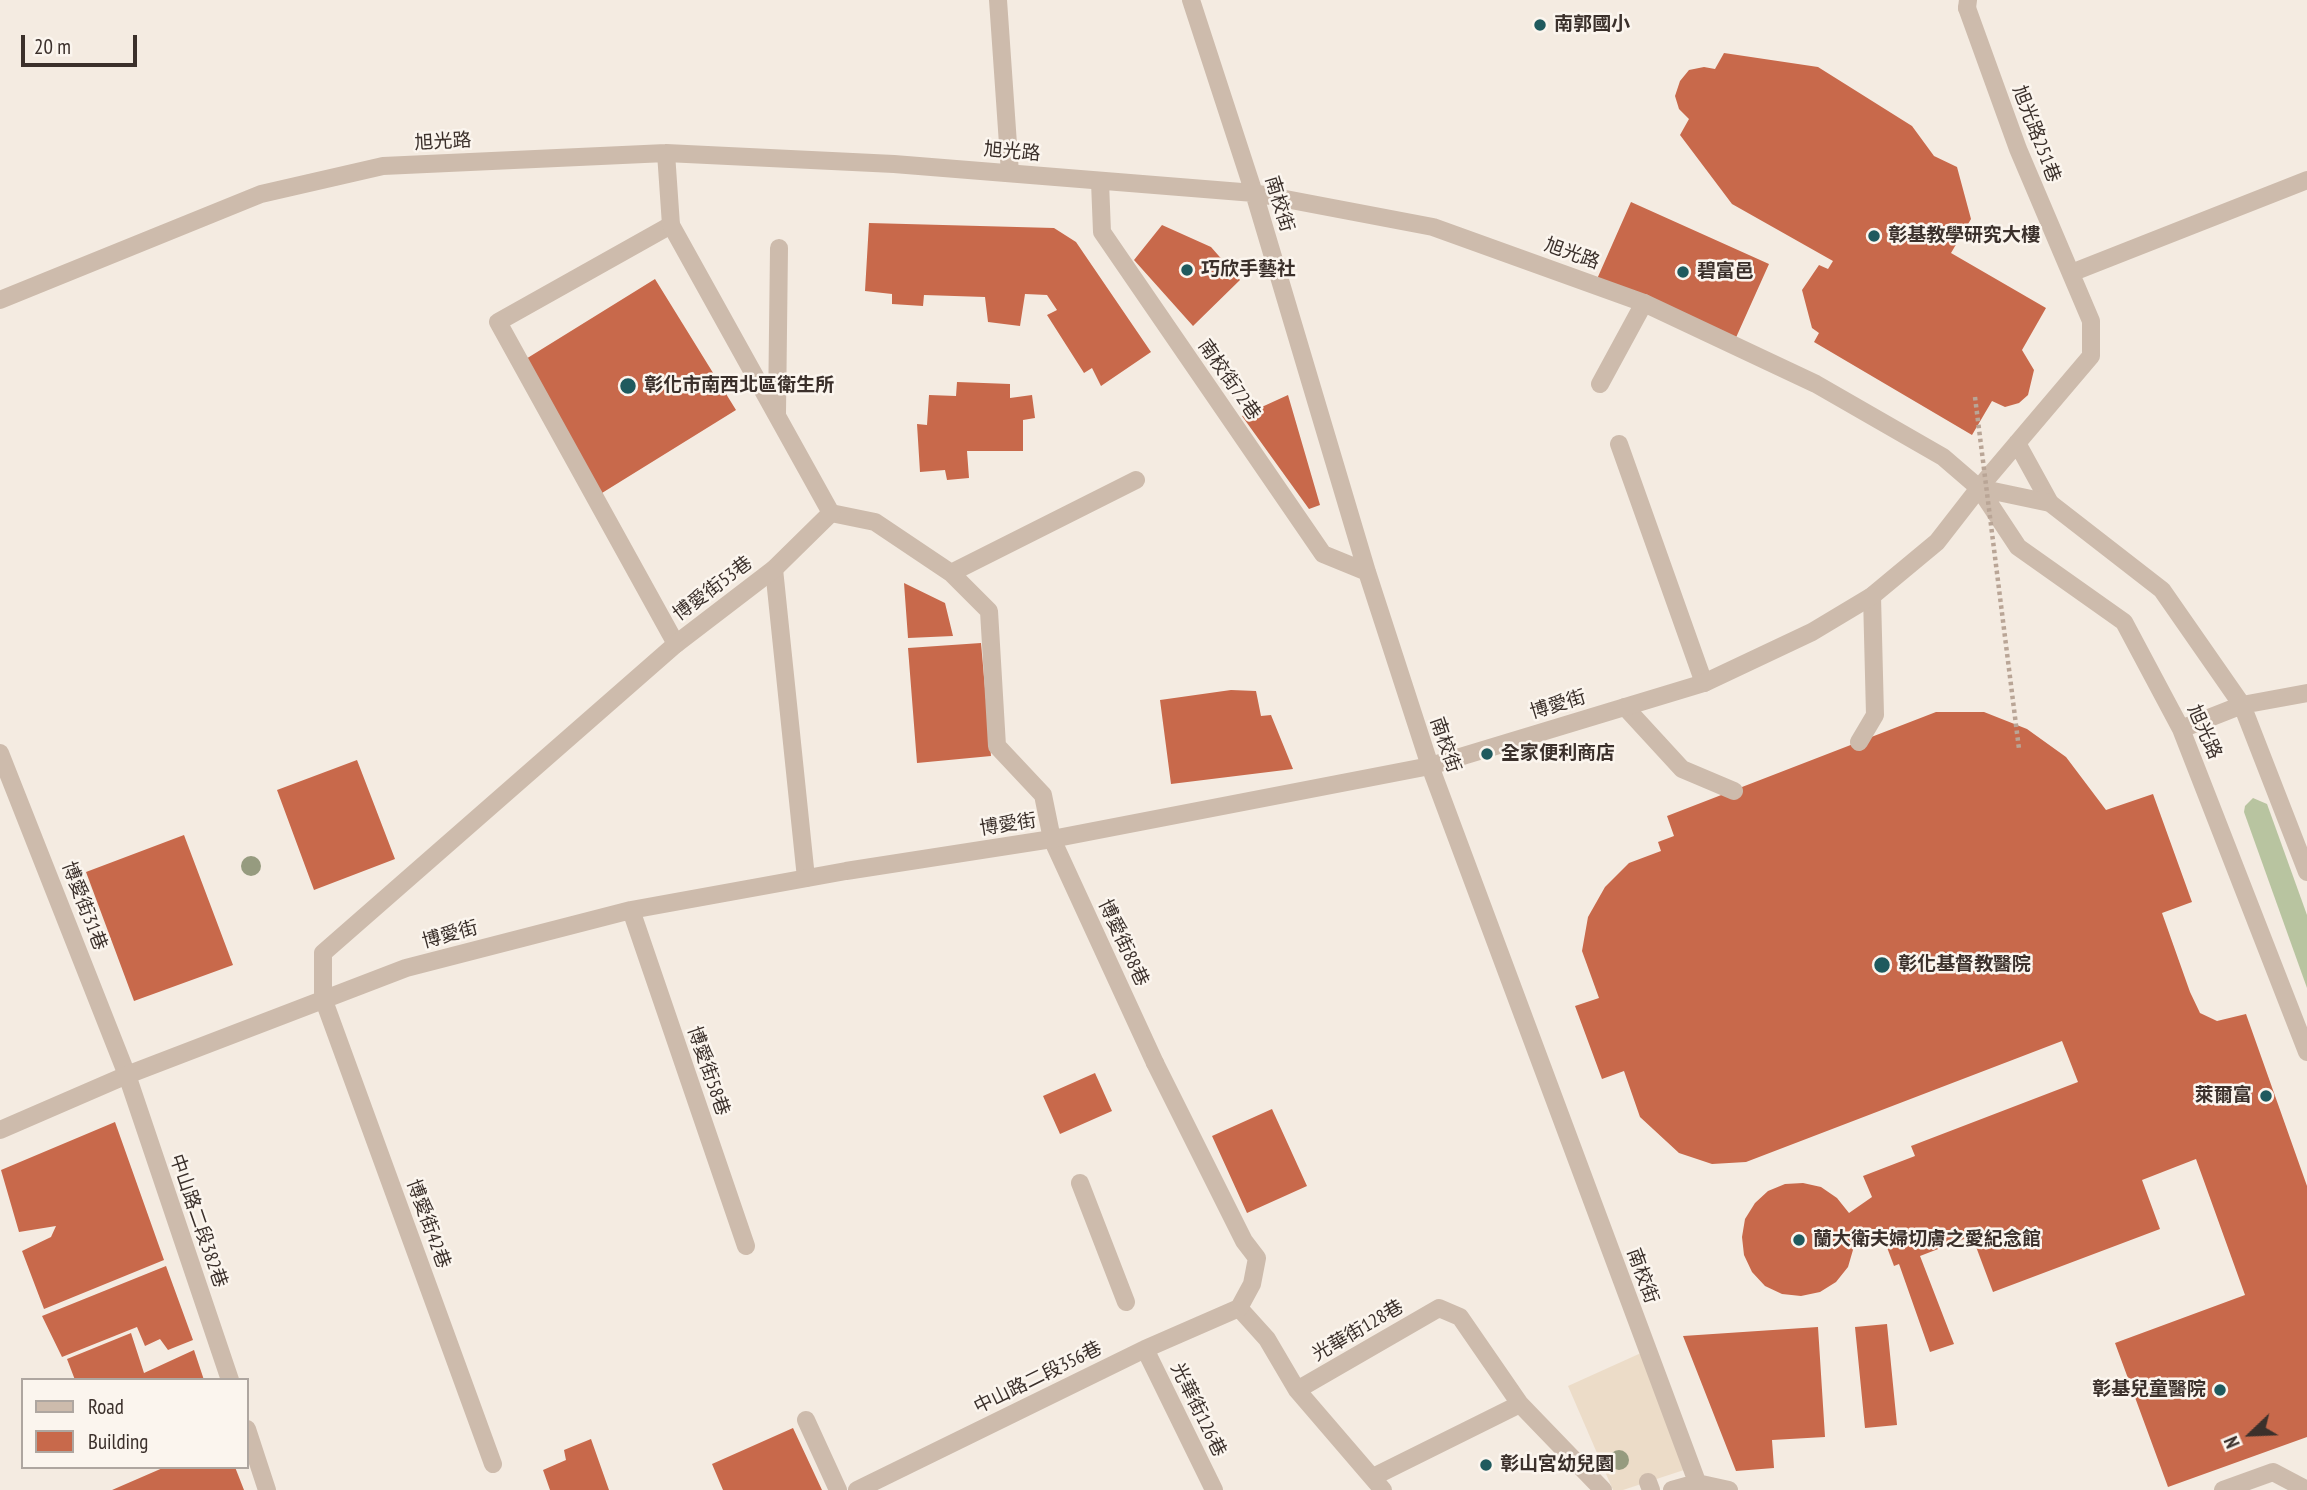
<!DOCTYPE html>
<html>
<head>
<meta charset="utf-8">
<style>
	body { margin:0 }
	#map { position:relative; width:2307px; height:1490px; overflow:hidden; background:#f4ebe1; font-family:"PT Sans Narrow",sans-serif }
	canvas { display:block }
	.legend { position:absolute; left:21px; top:1378px; width:228px; height:91px; box-sizing:border-box; background:#fbf5ee; border:2px solid #aea6a0; margin:0; padding:9px 12px; list-style:none; font-size:21px; color:#3b302b }
	.legend li { display:flex; align-items:center; gap:14px; height:35px }
	.legend b { width:35px; border:2px solid #aea6a0 }
	.north { position:absolute; left:2216px; top:1399px; width:70px; height:70px; -webkit-text-stroke:5px #fbf5ee; paint-order:stroke; rotate:247deg; font-size:19px; font-weight:700; line-height:28px; text-align:center; color:#3b302b }
	.north::after { content:''; display:block; margin:auto; width:24px; height:32px; background:#3b302b; clip-path:polygon(50% 0,100% 100%,50% 72%,0 100%) }
	.scale { position:absolute; left:21px; top:35px; width:116px; height:32px; box-sizing:border-box; border:4px solid #3b302b; border-top:0; padding-left:9px; font-size:21px; line-height:24px; white-space:nowrap; color:#3b302b; -webkit-text-stroke:5px #fbf5ee; paint-order:stroke }
</style>
</head>
<body>
<div id="map">
<canvas width="2307" height="1490"></canvas>
<ul class="legend">
<li><b style="height:9px;background:#cdbbac"></b>Road</li>
<li><b style="height:19px;background:#c8694b"></b>Building</li>
</ul>
<div class="north">N</div>
<div class="scale">20 m</div>
</div>
<script>
const ctx = document.querySelector('canvas').getContext('2d');
ctx.lineJoin = 'round';
function fill(path, color) {
  ctx.fillStyle = color;
  ctx.fill(path, 'evenodd');
}
function trace(path, color, width, dash) {
  ctx.strokeStyle = color;
  ctx.lineWidth = width;
  ctx.lineCap = dash ? 'butt' : 'round';
  ctx.setLineDash(dash || []);
  ctx.stroke(path);
}
function label(font, color, halo, rows, align = 'center') {
  ctx.font = font + ' "PT Sans Narrow","Noto Sans TC",sans-serif';
  ctx.lineWidth = 5;
  ctx.setLineDash([]);
  ctx.textBaseline = 'middle';
  ctx.strokeStyle = halo;
  ctx.fillStyle = color;
  for (const [text, x, y, turn = 0] of rows) {
    ctx.save();
    ctx.translate(x, y);
    ctx.rotate((+turn || 0) * Math.PI / 180);
    ctx.textAlign = isNaN(turn) ? turn : align;
    if (halo) ctx.strokeText(text, 0, 0);
    ctx.fillText(text, 0, 0);
    ctx.restore();
  }
}
fill(new Path2D(`
	M2253 798 2267 804 2307 915V988L2244 812 2245 806Z`), '#b8c4a0');
fill(new Path2D(`
	M1641 1353 1684 1470 1623 1490H1613L1568 1386Z`), '#ecdcc8');
fill(new Path2D(`
	M1724 53 1818 67 1912 126 1934 156 1957 167 1971 219 1951 253 2046 308 2022 350 2034 370 2028 395 2019 403 2005 407 1992 401 1972 435 1814 342 1819 333 1812 328 1802 290 1819 265 1828 269 1833 261 1732 204 1680 135 1689 119 1679 109 1675 96 1680 81 1689 70 1704 67 1715 69Z
	M1631 202 1769 264 1734 342 1597 279Z
	M869 223 1054 228 1076 242 1151 352 1101 386 1092 368 1084 373 1047 315 1057 310 1047 295 1025 294 1020 326 988 322 985 297 924 295 923 306 892 304V294L865 291Z
	M1162 225 1211 247 1240 280 1193 326 1134 260Z
	M655 279 736 410 602 493 521 362Z
	M957 382 1010 384V398L1032 395 1035 418 1023 420V451H967L969 478 947 480 945 470 920 472 917 424 927 425 929 395 956 396Z
	M1288 395 1320 505 1309 509 1242 416Z
	M904 583 945 603 953 636 908 638Z
	M981 643 991 756 917 763 908 648Z
	M1231 690 1256 691 1261 716 1271 715 1293 769 1171 784 1160 700Z
	M1936 712H1984L2027 729 2066 757 2106 810 2153 794 2192 902 2162 913 2190 992 2200 1013 2217 1021 2246 1014 2307 1186V1437L2168 1487 2115 1343 2245 1295 2196 1159 2142 1180 2160 1229 1993 1292 1972 1236 1920 1256 1954 1344 1930 1352 1899 1264 1894 1266 1882 1234 1855 1243 1848 1267 1836 1282 1820 1292 1801 1296 1782 1294 1765 1286 1752 1272 1744 1255 1742 1237 1745 1219 1755 1203 1768 1191 1785 1184 1803 1183 1821 1187 1837 1198 1849 1213 1872 1197 1863 1176 1915 1156 1911 1146 2078 1082 2062 1041 1746 1162 1712 1164 1679 1153 1640 1117 1624 1071 1602 1079 1575 1006 1599 998 1582 951 1588 917 1605 887 1629 863 1661 851 1658 842 1674 836 1667 816Z
	M357 760 395 859 314 890 277 790Z
	M184 835 233 965 134 1001 86 872Z
	M1095 1073 1112 1111 1060 1134 1043 1096Z
	M1272 1109 1307 1186 1247 1213 1212 1136Z
	M115 1122 164 1260 44 1309 22 1251 51 1237 56 1226 19 1232 1 1170Z
	M166 1266 193 1340 168 1350 160 1339 145 1346 137 1327 62 1357 42 1316Z
	M1887 1324 1897 1425 1865 1428 1855 1327Z
	M1818 1327 1825 1437 1772 1440 1774 1468 1736 1471 1683 1336Z
	M131 1333 144 1373 194 1350 204 1380H75L67 1359Z
	M793 1428 822 1490H723L712 1464Z
	M591 1439 609 1490H550L543 1470 566 1460 564 1450Z
	M165 1467H235L244 1490H112Z`), '#c8694b');
trace(new Path2D(`
	M998 0 1010 173
	M1967 8 2018 149 2091 321V356L1979 488
	M671 225 498 322 676 644
	M2071 273 2307 180
	M1600 384 1644 303
	M777 413 779 248
	M2017 443 2050 503
	M1619 444 1704 683
	M831 513 875 522 951 573 989 611 997 746 1043 795 1052 839 1155 1063
	M774 569 806 878
	M951 573 1136 480
	M1625 707 1682 769 1734 791
	M1859 742 1875 715 1872 596
	M0 753 127 1075
	M1080 1183 1126 1302
	M1239 1308 1267 1339 1297 1390 1383 1490
	M1297 1390 1439 1308 1460 1317 1520 1404 1603 1490
	M806 1420 838 1490
	M1373 1477 1520 1404
	M1648 1482 1651 1490
	M2223 1490 2273 1472 2307 1490`), '#cdbbac', 18);
trace(new Path2D(`
	M1191 0 1254 193 1367 572 1430 766 1700 1490
	M1967 8 1968 0
	M1100 182 1102 232 1323 554 1367 572
	M0 300 261 194 383 166 666 153 894 164 1254 193 1433 227 1644 303 1816 384 1943 457 1979 488 2018 547 2124 622 2181 729 2307 1052
	M1979 488 2050 503 2162 590 2242 705 2307 872
	M2181 729 2242 705 2307 693
	M631 910 746 1246
	M127 1075 230 1380
	M0 1130 127 1075 406 968 631 910 846 871 1052 839 1430 766 1704 683 1812 632 1872 596 1937 542 1979 488
	M1145 1349 1214 1490
	M247 1429 267 1490
	M493 1464 323 998V953L676 644 774 569 831 513 671 225 666 153
	M857 1490 1145 1349 1239 1308 1252 1284 1257 1258 1244 1241 1155 1063
	M1672 1490 1697 1483 1729 1490`), '#cdbbac', 18);
trace(new Path2D(`
	M1975 397 2019 749`), '#b9a596', 4.5, [3.5, 3.5]);
ctx.fillStyle = '#969b7f';
for (const [x, y] of [
	[251,866],
	[1619,1460]
]) {
  ctx.beginPath();
  ctx.arc(x, y, 10, 0, 2 * Math.PI);
  ctx.fill();
}
for (const [x, y, r, color] of [
	[1540,25,7,"#1f5a5e"],
	[1874,236,7,"#1f5a5e"],
	[1187,270,7,"#1f5a5e"],
	[1683,272,7,"#1f5a5e"],
	[628,386,9,"#1f5a5e"],
	[1487,754,7,"#1f5a5e"],
	[1882,965,9,"#1f5a5e"],
	[2266,1096,7,"#1f5a5e"],
	[1799,1240,7,"#1f5a5e"],
	[2220,1390,7,"#1f5a5e"],
	[1486,1465,7,"#1f5a5e"]
]) {
  const dot = new Path2D();
  dot.arc(x, y, r, 0, 2 * Math.PI);
  ctx.fillStyle = color;
  ctx.fill(dot);
  trace(dot, '#fbf5ee', 2.5);
}
label('bold 19px', '#3b302b', '#fbf5ee', [
	["南郭國小",1554,25],
	["彰基教學研究大樓",1888,236],
	["巧欣手藝社",1201,270],
	["碧富邑",1697,272],
	["彰化市南西北區衛生所",644,386],
	["全家便利商店",1501,754],
	["彰化基督教醫院",1898,965],
	["萊爾富",2252,1096,"right"],
	["蘭大衛夫婦切膚之愛紀念館",1813,1240],
	["彰基兒童醫院",2206,1390,"right"],
	["彰山宮幼兒園",1500,1465]
], 'left');
label('19px', '#3b302b', '#fbf5ee', [
	["旭光路251巷",2036,134,69],
	["旭光路",443,142,-3],
	["旭光路",1012,152,5],
	["南校街",1279,204,73],
	["旭光路",1572,254,20],
	["南校街72巷",1229,380,55],
	["博愛街53巷",713,589,-37],
	["博愛街",1558,705,-17],
	["旭光路",2204,732,66],
	["南校街",1445,745,71],
	["博愛街",1008,825,-9],
	["博愛街31巷",84,906,69],
	["博愛街",450,935,-15],
	["博愛街88巷",1123,943,65],
	["博愛街58巷",708,1071,71],
	["中山路二段382巷",198,1221,71],
	["博愛街42巷",428,1224,70],
	["南校街",1642,1276,70],
	["光華街128巷",1358,1331,-30],
	["中山路二段356巷",1038,1378,-26],
	["光華街126巷",1198,1410,64]
]);
</script>
</body>
</html>
